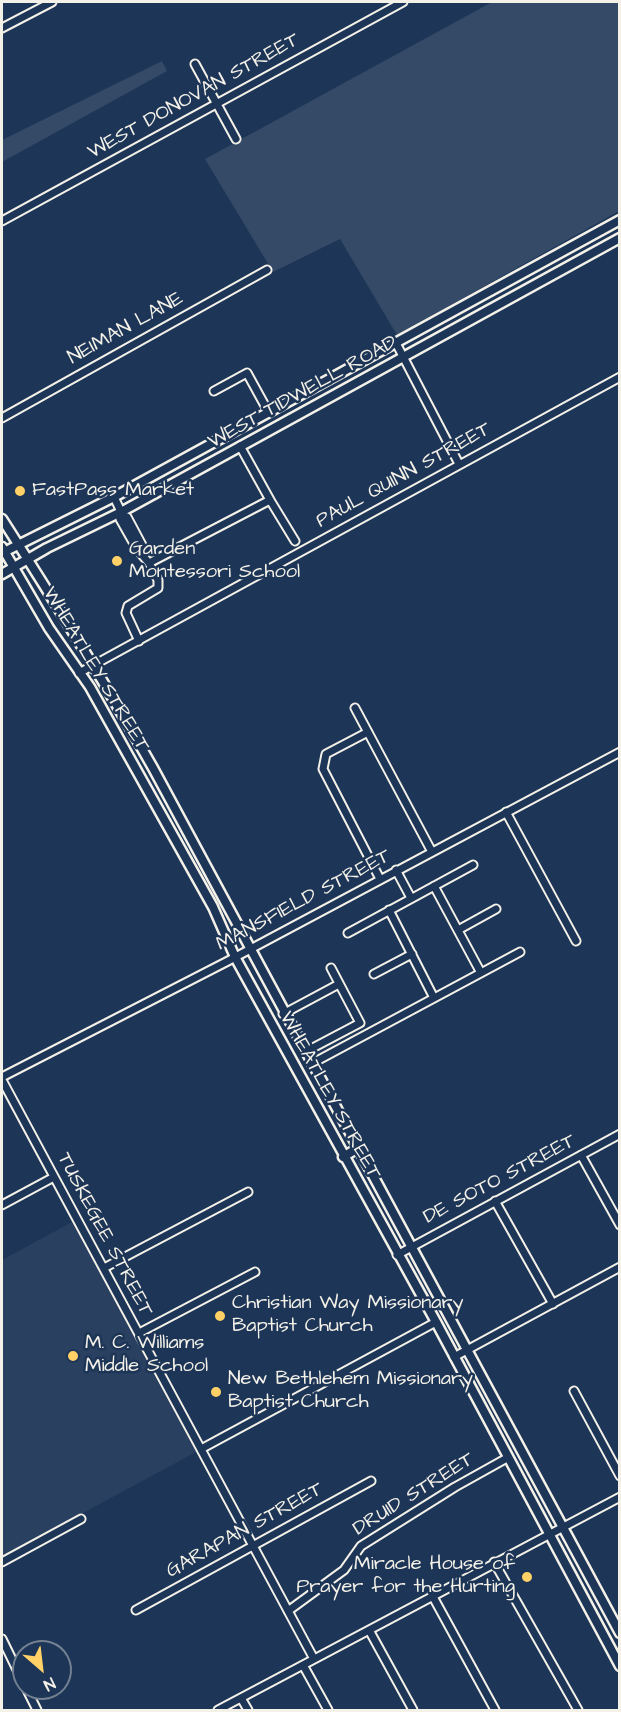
<!DOCTYPE html>
<html>
<head>
<meta charset="utf-8">
<style>
	body { margin:0 }
	#map { position:relative; width:621px; height:1712px; overflow:hidden; background:#1d3557; font-family:"Architects Daughter",sans-serif }
	canvas { display:block }
	.frame { position:absolute; inset:0; border:3px solid #f4f1e8; pointer-events:none }
	.north { position:absolute; left:12px; top:1640px; width:60px; height:60px; box-sizing:border-box; background:#1d3557; border:2px solid #738091; border-radius:50%; rotate:152deg; font-size:16px; font-weight:700; line-height:24px; text-align:center; color:#f4f1e8 }
	.north::after { content:''; display:block; margin:auto; width:21px; height:27px; background:#ffd166; clip-path:polygon(50% 0,100% 100%,50% 72%,0 100%) }
</style>
</head>
<body>
<div id="map">
<canvas width="621" height="1712"></canvas>
<div class="frame"></div>
<div class="north">N</div>
</div>
<script>
const ctx = document.querySelector('canvas').getContext('2d');
ctx.lineJoin = 'round';
function fill(path, color) {
  ctx.fillStyle = color;
  ctx.fill(path, 'evenodd');
}
function trace(path, color, width, dash) {
  ctx.strokeStyle = color;
  ctx.lineWidth = width;
  ctx.lineCap = dash ? 'butt' : 'round';
  ctx.setLineDash(dash || []);
  ctx.stroke(path);
}
function label(font, color, halo, rows, align = 'center') {
  ctx.font = font + ' "Architects Daughter",sans-serif';
  ctx.lineWidth = 5;
  ctx.setLineDash([]);
  ctx.textBaseline = 'middle';
  ctx.strokeStyle = halo;
  ctx.fillStyle = color;
  for (const [text, x, y, turn = 0] of rows) {
    ctx.save();
    ctx.translate(x, y);
    ctx.rotate((+turn || 0) * Math.PI / 180);
    ctx.textAlign = isNaN(turn) ? turn : align;
    if (halo) ctx.strokeText(text, 0, 0);
    ctx.fillText(text, 0, 0);
    ctx.restore();
  }
}
fill(new Path2D(`
	M72 1222 196 1452 2 1557V1260Z`), '#2a4060');
fill(new Path2D(`
	M492 2H619V211L397 335 340 239 273 272 205 159Z
	M162 61 167 71 2 162V140Z`), '#354a67');
const minor = new Path2D(`
	M2 28 52 2
	M195 64 236 139
	M2 221 403 2
	M396 343 459 464
	M214 391 247 373 269 413
	M2 418 267 270
	M114 497 123 516 127 517 143 547 142 553
	M270 500 295 541
	M123 516 120 519 137 549 149 563 270 500 240 446
	M139 641 126 613 128 606 158 588V580L149 563
	M79 673 620 377
	M355 708 432 852
	M368 732 326 754 323 769 380 879
	M506 812 576 941
	M396 870 411 898
	M434 886 481 973
	M389 910 434 998
	M458 930 496 909
	M348 933 473 865
	M374 974 412 954
	M283 1014 339 984
	M305 1052 360 1023 331 968
	M311 1064 520 952
	M2 1077 228 961 620 752
	M2 1080 314 1659
	M581 1155 620 1225
	M495 1201 553 1304
	M2 1205 54 1177
	M397 1255 620 1134
	M104 1268 248 1192
	M139 1333 255 1272
	M454 1357 620 1267
	M574 1391 620 1476
	M201 1449 436 1322
	M2 1562 81 1519
	M494 1562 578 1710
	M432 1595 495 1710
	M136 1610 371 1481
	M288 1611 344 1570 361 1546 455 1487 507 1458
	M369 1630 413 1710
	M2 1639 24 1684
	M303 1665 328 1710
	M26 1688 37 1710
	M241 1698 248 1710
	M218 1710 620 1497`);
const major = new Path2D(`
	M2 519C54 600 105 683 153 768L620 1633
	M2 547 49 628 90 687 213 907 235 957 436 1322 620 1666
	M2 553 114 497 620 220
	M2 574 47 548 121 512 620 238
	M343 1157 358 1148`);
trace(minor, '#f4f1e8', 11);
trace(major, '#f4f1e8', 13);
trace(minor, '#1d3557', 7);
trace(major, '#1d3557', 8);
for (const [x, y, r, color] of [
	[20,491,6,"#ffd166"],
	[117,561,6,"#ffd166"],
	[220,1316,6,"#ffd166"],
	[73,1356,6,"#ffd166"],
	[216,1392,6,"#ffd166"],
	[527,1577,6,"#ffd166"]
]) {
  const dot = new Path2D();
  dot.arc(x, y, r, 0, 2 * Math.PI);
  ctx.fillStyle = color;
  ctx.fill(dot);
  trace(dot, '#1d3557', 2);
}
label('20px', '#f4f1e8', '#1d3557', [
	["WEST DONOVAN STREET",194,97,-29],
	["NEIMAN LANE",126,329,-29],
	["WEST TIDWELL ROAD",303,393,-29],
	["PAUL QUINN STREET",404,476,-29],
	["WHEATLEY STREET",95,670,59],
	["MANSFIELD STREET",304,901,-28],
	["WHEATLEY STREET",329,1096,61],
	["DE SOTO STREET",500,1180,-28],
	["TUSKEGEE STREET",104,1235,62],
	["DRUID STREET",414,1495,-32],
	["GARAPAN STREET",245,1531,-29]
]);
label('20px', '#f4f1e8', '#1d3557', [
	["FastPass Market",32,491],
	["Garden",129,550],
	["Montessori School",129,573],
	["Christian Way Missionary",232,1304],
	["Baptist Church",232,1327],
	["M. C. Williams",85,1344],
	["Middle School",85,1367],
	["New Bethlehem Missionary",228,1380],
	["Baptist Church",228,1403],
	["Miracle House of",515,1565,"right"],
	["Prayer for the Hurting",515,1588,"right"]
], 'left');
</script>
</body>
</html>
